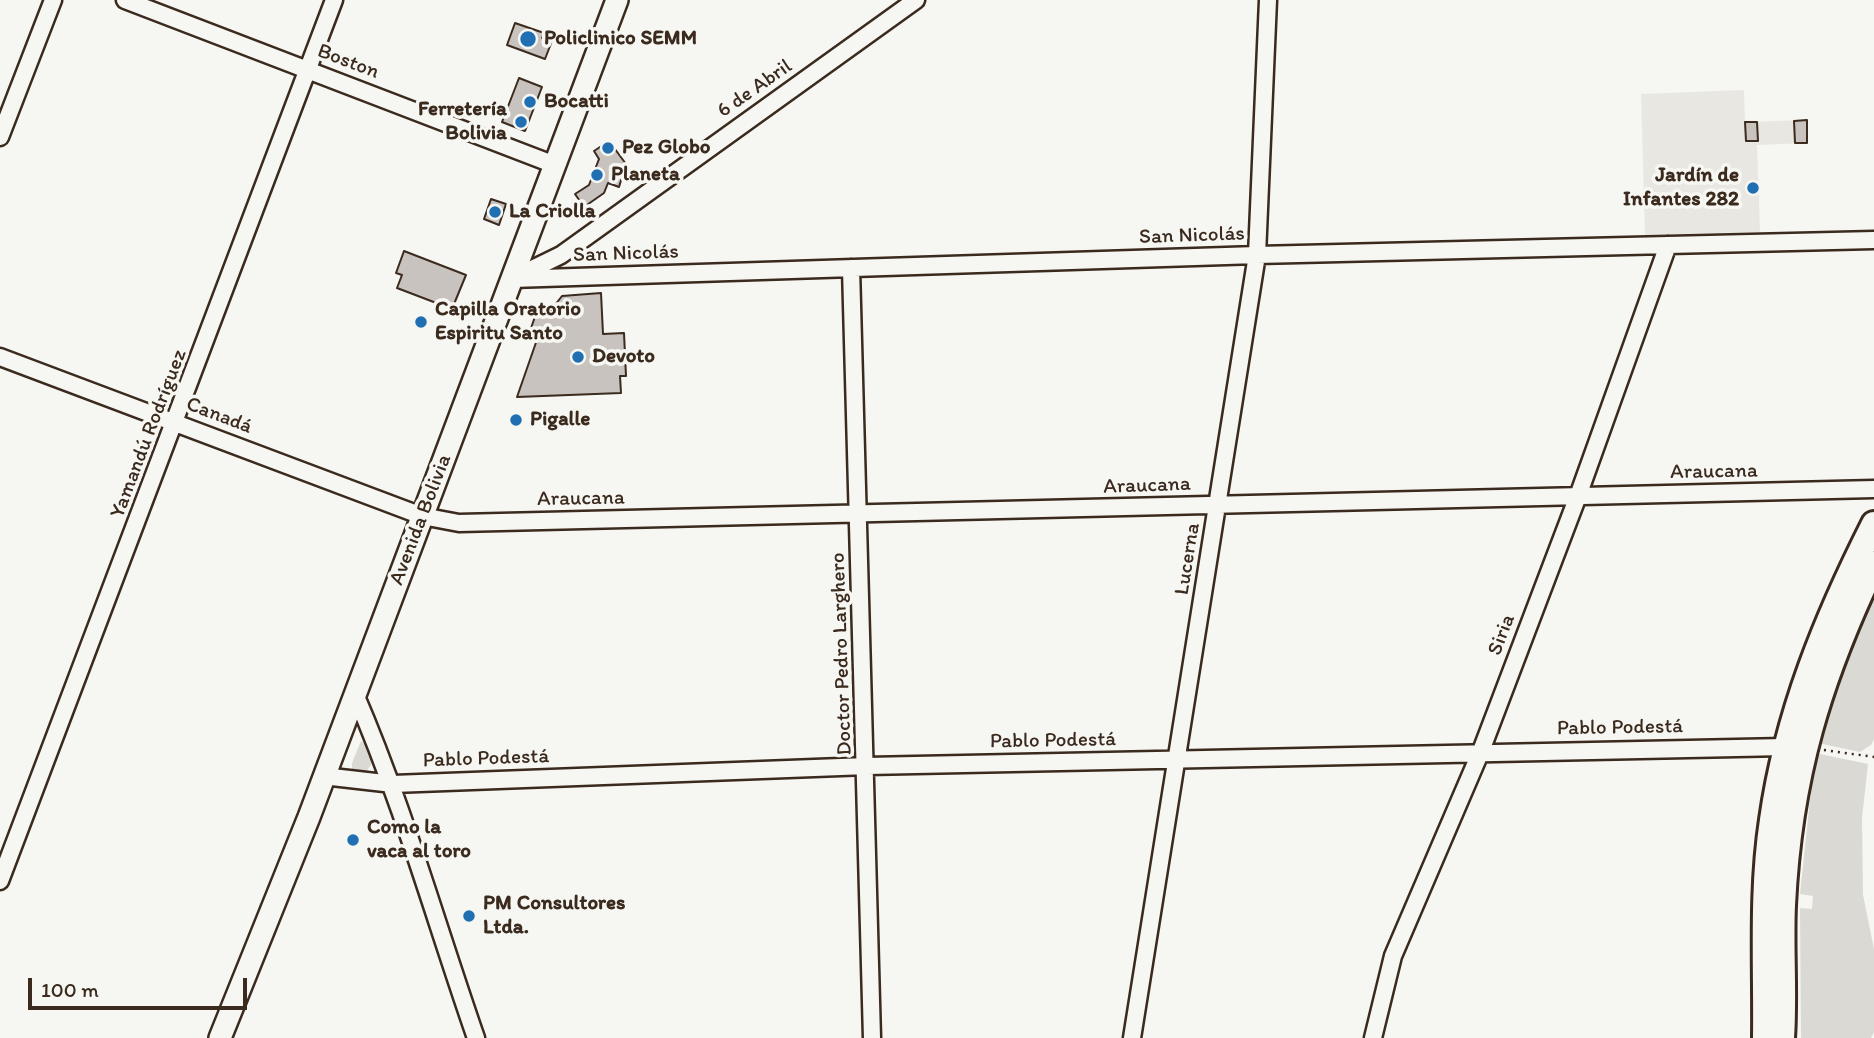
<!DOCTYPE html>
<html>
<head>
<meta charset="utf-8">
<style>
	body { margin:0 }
	#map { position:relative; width:1874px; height:1038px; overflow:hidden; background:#f6f6f2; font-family:Itim,sans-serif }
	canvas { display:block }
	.scale { position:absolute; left:28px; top:978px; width:219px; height:32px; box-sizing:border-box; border:4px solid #3b2a1e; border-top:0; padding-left:9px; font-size:21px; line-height:24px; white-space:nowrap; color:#3b2a1e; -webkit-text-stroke:5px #f6f6f2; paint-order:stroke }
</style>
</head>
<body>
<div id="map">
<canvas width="1874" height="1038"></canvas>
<div class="scale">100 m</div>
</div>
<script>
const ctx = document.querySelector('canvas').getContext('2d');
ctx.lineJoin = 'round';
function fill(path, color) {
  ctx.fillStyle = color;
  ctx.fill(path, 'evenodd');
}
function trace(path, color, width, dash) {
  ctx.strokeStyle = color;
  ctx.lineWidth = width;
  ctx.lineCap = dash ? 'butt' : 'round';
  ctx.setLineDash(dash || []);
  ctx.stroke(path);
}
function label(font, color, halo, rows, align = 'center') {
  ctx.font = font + ' Itim,sans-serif';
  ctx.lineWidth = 7;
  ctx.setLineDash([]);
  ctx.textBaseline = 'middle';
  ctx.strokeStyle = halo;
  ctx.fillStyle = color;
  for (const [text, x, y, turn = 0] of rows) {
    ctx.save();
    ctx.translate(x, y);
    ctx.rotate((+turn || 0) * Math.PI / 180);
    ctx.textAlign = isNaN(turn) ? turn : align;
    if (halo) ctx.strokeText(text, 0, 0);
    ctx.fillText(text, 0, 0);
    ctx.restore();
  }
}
fill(new Path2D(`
	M1744 90 1745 122 1807 120V143L1757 145 1760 232 1645 235 1641 94Z`), '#e8e7e2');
fill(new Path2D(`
	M1874 597V739L1871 745 1860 752 1818 743 1850 652Z
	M361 741 365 744 372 763 366 772 352 774V763Z
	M1815 753 1868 764 1862 818 1863 895 1874 949V1032L1871 1038H1801L1800 908 1812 909 1813 896 1800 894Z`), '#dad9d3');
const building = new Path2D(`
	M515 23 544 33 542 38 552 41 545 59 507 45Z
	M519 78 542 87 525 131 502 122Z
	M1807 120V143H1795L1794 121Z
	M1745 122H1757L1758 141H1746Z
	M609 141 626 164 619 187 608 183 604 193 584 207 575 194 589 185 599 159 594 151Z
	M491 199 506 204 499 225 484 219Z
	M404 251 466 275 452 309 397 288 402 275 396 273Z
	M601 293 603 334 624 333 626 376H620L621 393 517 397 540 331H530L539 305 551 310 562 296Z`);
fill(building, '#c8c3be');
trace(building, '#3b2a1e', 2);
const street = new Path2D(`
	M125 0 555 165
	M0 137 53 0
	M851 268 872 1038
	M518 276 561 255 916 0
	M512 279 1257 255 1874 240
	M0 357 422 516 459 523 1874 489
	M355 694C403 805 436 923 476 1038
	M323 776 393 784 867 766 1785 747
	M0 881 334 0
	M1132 1038 1257 255 1268 0
	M1373 1038 1393 956 1481 751 1578 496 1668 245`);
const secondary = new Path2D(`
	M220 1038 309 817 617 0`);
const primary = new Path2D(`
	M1765 1038C1766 965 1761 892 1772 820 1787 714 1826 619 1874 524
	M1782 1038C1785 994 1781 949 1783 905 1789 777 1819 679 1874 564`);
trace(street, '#3b2a1e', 21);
trace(secondary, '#3b2a1e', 26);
trace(primary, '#3b2a1e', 30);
trace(new Path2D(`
	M1824 750 1874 757`), '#3b2a1e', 2.5, [2, 5]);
trace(street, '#f6f6f2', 16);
trace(secondary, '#f6f6f2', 21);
trace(primary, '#f6f6f2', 24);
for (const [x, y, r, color] of [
	[528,39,9,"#1f6fb2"],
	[530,102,7,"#1f6fb2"],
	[521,122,7,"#1f6fb2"],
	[608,148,7,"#1f6fb2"],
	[597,175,7,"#1f6fb2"],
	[1753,188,7,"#1f6fb2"],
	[495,212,7,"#1f6fb2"],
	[421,322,7,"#1f6fb2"],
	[578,357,7,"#1f6fb2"],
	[516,420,7,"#1f6fb2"],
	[353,840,7,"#1f6fb2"],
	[469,916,7,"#1f6fb2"]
]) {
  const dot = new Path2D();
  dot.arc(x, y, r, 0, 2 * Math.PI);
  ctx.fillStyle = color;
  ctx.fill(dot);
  trace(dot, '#f6f6f2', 2.5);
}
label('bold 21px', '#3b2a1e', '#f6f6f2', [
	["Policlinico SEMM",544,39],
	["Bocatti",544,102],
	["Ferretería",507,110,"right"],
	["Bolivia",507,134,"right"],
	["Pez Globo",622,148],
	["Planeta",611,175],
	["Jardín de",1739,176,"right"],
	["Infantes 282",1739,200,"right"],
	["La Criolla",509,212],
	["Capilla Oratorio",435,310],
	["Espiritu Santo",435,334],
	["Devoto",592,357],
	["Pigalle",530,420],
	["Como la",367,828],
	["vaca al toro",367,852],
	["PM Consultores",483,904],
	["Ltda.",483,928]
], 'left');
label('21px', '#3b2a1e', '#f6f6f2', [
	["Boston",348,62,21],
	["6 de Abril",755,89,-35],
	["San Nicolás",1192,236,-2],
	["San Nicolás",626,254,-2],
	["Canadá",219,416,21],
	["Yamandú Rodríguez",149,434,-69],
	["Araucana",1714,472,-1],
	["Araucana",1147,486,-2],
	["Araucana",581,499,-1],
	["Avenida Bolivia",421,520,-69],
	["Lucerna",1188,559,-81],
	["Siria",1502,635,-69],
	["Doctor Pedro Larghero",842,654,-92],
	["Pablo Podestá",1620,728,-1],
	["Pablo Podestá",1053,741,-1],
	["Pablo Podestá",486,759,-2]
]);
</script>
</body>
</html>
